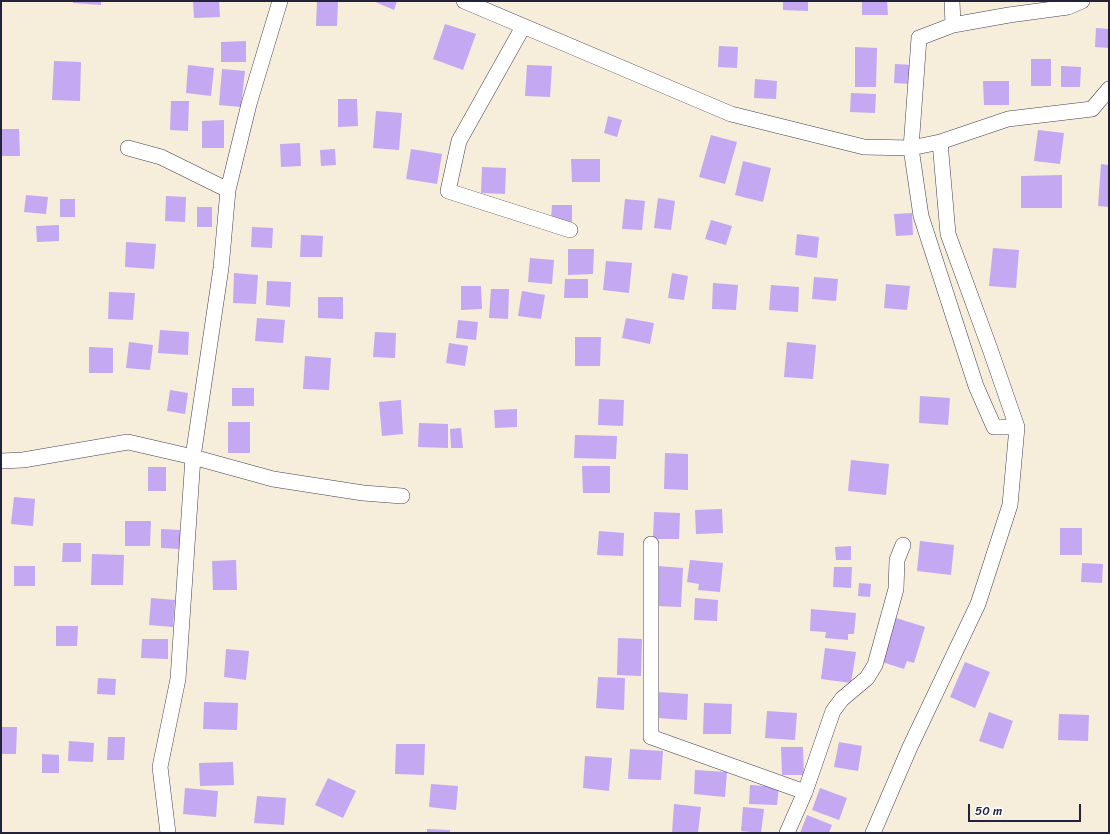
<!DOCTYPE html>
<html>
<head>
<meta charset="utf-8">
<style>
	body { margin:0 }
	#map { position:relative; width:1110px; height:834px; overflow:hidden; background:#f6edda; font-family:Sriracha,sans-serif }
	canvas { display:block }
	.frame { position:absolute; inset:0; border:2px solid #22223b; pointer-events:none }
	.scale { position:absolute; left:968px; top:804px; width:113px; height:18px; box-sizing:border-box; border:2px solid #22223b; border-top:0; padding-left:5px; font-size:12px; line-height:14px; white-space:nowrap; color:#22223b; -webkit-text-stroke:3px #fff; paint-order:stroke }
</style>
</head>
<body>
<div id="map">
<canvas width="1110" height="834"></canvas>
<div class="frame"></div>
<div class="scale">50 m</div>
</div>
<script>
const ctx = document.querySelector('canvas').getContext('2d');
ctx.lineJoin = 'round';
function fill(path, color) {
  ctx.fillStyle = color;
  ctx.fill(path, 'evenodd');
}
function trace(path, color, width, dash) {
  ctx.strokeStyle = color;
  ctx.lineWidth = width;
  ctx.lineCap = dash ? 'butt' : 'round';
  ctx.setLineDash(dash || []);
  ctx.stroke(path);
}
fill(new Path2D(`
	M73 1H101V5L73 3Z
	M193 1H219L220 17 194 18Z
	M317 1H338L337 26H316Z
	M373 1H397L394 10Z
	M783 1H808V11L783 10Z
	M862 1H887L888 15H862Z
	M445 24 476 34 463 70 433 59Z
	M1096 28 1109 29V48L1095 47Z
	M246 41V62H221V42Z
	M719 46 738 47 737 68 718 67Z
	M855 47 877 48 876 87H855Z
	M1031 59H1051V86H1031Z
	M54 61 81 62 80 101 52 100Z
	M895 64 912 65 911 84 894 83Z
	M188 65 214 68 211 96 186 93Z
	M527 65 552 66 550 97 525 96Z
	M1061 66 1081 67 1080 87H1061Z
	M222 69 245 71 241 107 219 105Z
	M755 79 777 81 776 99 754 98Z
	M983 81H1009V105H984Z
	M851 93 876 94 875 113 850 112Z
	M338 99H357L358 126 338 127Z
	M171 101H189L188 131 170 130Z
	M376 111 402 113 399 150 373 148Z
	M608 116 622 120 617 137 604 133Z
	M224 120V148H202V121Z
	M1 129H19L20 156H1Z
	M1038 130 1064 133 1060 164 1034 161Z
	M711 135 737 142 725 184 699 177Z
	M300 143 301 166 281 167 280 144Z
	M335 149 336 165 321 166 320 150Z
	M411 149 442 154 437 184 406 179Z
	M571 159H600V182H572Z
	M743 161 771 168 763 202 735 195Z
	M1101 164 1109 165V207L1098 206Z
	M482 167 506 168 505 194 481 193Z
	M1062 175V208H1021V176Z
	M26 195 48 197 46 214 24 212Z
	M166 196 186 197 185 222 165 221Z
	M658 198 675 201 671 230 654 228Z
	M60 199H75V217H60Z
	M625 199 645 201 642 230 622 229Z
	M552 205H572V222L551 221Z
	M197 207H212V227H197Z
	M912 213 913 235 896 236 894 214Z
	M711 220 732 226 726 245 705 239Z
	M59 225V241L37 242 36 226Z
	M252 227 273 228 272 248 251 247Z
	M797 234 819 237 817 258 795 255Z
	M301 235 323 236 322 257H300Z
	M126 242 156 244 154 269 125 267Z
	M993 248 1019 250 1016 288 989 286Z
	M568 249H594L593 274 568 275Z
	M530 258 554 260 552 284 528 282Z
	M606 261 632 263 629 293 603 290Z
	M234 273 258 275 256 304 233 303Z
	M672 273 688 276 684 300 668 298Z
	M814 277 838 279 836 301 812 299Z
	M565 279H588V298H564Z
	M267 281 291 282 290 307 266 305Z
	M713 283 738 285 736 310 712 309Z
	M886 284 910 286 907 310 884 308Z
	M771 285 799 287 798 312 769 310Z
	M461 286H481L482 309 461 310Z
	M491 289H509L508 319 489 318Z
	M522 291 545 295 541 319 518 316Z
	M109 292 135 293 133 320 108 319Z
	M318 297H343V319L318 318Z
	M257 318 285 320 283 343 255 341Z
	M626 318 654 323 650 344 622 338Z
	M458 320 478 322 476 340 456 338Z
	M160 330 189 332 188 355 158 353Z
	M375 332 396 333 395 358 373 357Z
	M575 337H601L600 366H575Z
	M129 342 153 345 150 370 126 368Z
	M787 342 816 345 813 379 784 377Z
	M449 343 468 346 465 366 446 363Z
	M89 347 113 348V373H89Z
	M305 356 331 358 329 390 303 389Z
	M232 388H254V406H232Z
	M170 390 188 393 185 414 167 411Z
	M920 396 950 398 948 425 919 423Z
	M599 399 624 400 623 426 598 425Z
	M401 400 403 434 382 436 379 402Z
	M517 409V427L495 428 494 410Z
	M228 422H250V453H228Z
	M419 423 448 424V448L418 447Z
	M461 428 463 448H451L450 429Z
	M575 435 617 436 616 459 574 458Z
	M665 453 688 454V490L664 489Z
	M851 460 889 464 886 495 848 491Z
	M582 466H610V493H583Z
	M148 467H166V491H148Z
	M14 497 35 499 33 526 11 524Z
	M722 509 723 533 696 534 695 510Z
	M654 512 680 513 679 539H653Z
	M125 521H151L150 546H125Z
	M1060 528H1082V555H1060Z
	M161 529 181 530 180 549 161 548Z
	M599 531 624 533 623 556 597 555Z
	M920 541 954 545 951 575 917 571Z
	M63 543H81V562H62Z
	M851 546V560H836L835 547Z
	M92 554 124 555 123 585H91Z
	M236 560 237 590H213L212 561Z
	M690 560 723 563 720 592 698 590 699 584 687 582Z
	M1082 563 1103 564 1102 583 1081 582Z
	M14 566H35V586H14Z
	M658 566 683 568 681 607 656 606Z
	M834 567H852L851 588 833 587Z
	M859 583 871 584 870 597 858 596Z
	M151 598 175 600 173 627 149 625Z
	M695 598 718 600 717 621 694 620Z
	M811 609 856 613 854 634H848V640L825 638 826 632 810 631Z
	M896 618 925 627 914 663 907 661 904 669 882 662Z
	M56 626H78L77 646H56Z
	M618 638 642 639 641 676 617 675Z
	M142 639H168V659L141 658Z
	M825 648 856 652 851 683 821 679Z
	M226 649 249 651 246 680 224 677Z
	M965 662 990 672 975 708 950 697Z
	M598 677 625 678 624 710 596 708Z
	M98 678 116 679 115 695 97 694Z
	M658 692 688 694 687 720 657 718Z
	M204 702 238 703 237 730 203 729Z
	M704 703 732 704 731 734H703Z
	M767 711 797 713 795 740 765 738Z
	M989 712 1013 721 1003 749 979 741Z
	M1059 714 1089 715 1088 741 1058 740Z
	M1 727H17L16 754H1Z
	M108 737H125L124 760H107Z
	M69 741 94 743 93 762 68 761Z
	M839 742 862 746 858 771 834 767Z
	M396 744H425L424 775 395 774Z
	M781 747H803L804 775H782Z
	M630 749 663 751 661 780 628 779Z
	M42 754 59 755V773H42Z
	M585 756 612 758 609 791 583 788Z
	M233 762 234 785 200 786 199 763Z
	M695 770 727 772 725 797 694 794Z
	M328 778 356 791 343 818 315 805Z
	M431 784 458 786 456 810 429 807Z
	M750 785 779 787 777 805 749 804Z
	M185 788 218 791 216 817 183 814Z
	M820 788 847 798 839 820 812 810Z
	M257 796 286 798 284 825 254 823Z
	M674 804 701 807 698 833H672Z
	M743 807 764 809 761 833 741 831Z
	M807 815 832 825 829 833H800Z
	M427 829 450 830V833H427Z`), '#c5a8f2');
const minor = new Path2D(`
	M464 1 731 114 864 147 911 148 940 142 1008 119 1092 109 1109 89
	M952 1 953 25
	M523 27 459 141 448 191 570 230
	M128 148 161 157 228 190
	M1017 427H994L976 386 921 216 911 148 919 38 953 25 1009 15 1068 7 1082 1
	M1 461 23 460 128 442 193 457 273 479 363 493 402 496
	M651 544V737L805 792
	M168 833 160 767 178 679 193 457 221 268 228 190 249 104 280 1
	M787 833 805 792 833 711 842 699 867 678 875 665 896 589 897 560 903 545
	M873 833 910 747 978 604 1010 505 1017 427 990 349 948 234 940 142`);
trace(minor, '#424053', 16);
trace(minor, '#fff', 15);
</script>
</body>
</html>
